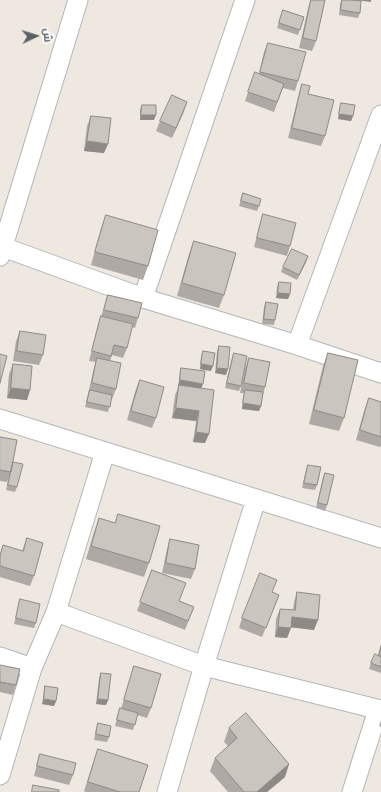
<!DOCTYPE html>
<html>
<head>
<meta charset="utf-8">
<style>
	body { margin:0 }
	#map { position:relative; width:381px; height:792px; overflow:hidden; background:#eee8e1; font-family:"Asap Condensed",Cairo,sans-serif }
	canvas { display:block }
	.north { position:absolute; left:16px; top:16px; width:40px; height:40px; -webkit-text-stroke:3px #fff; paint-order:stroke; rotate:86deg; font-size:11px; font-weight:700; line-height:16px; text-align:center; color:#5a6164 }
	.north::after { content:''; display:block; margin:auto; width:14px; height:18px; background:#5a6164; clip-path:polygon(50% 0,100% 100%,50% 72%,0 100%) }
</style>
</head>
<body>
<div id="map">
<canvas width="381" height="792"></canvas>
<div class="north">ش</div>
</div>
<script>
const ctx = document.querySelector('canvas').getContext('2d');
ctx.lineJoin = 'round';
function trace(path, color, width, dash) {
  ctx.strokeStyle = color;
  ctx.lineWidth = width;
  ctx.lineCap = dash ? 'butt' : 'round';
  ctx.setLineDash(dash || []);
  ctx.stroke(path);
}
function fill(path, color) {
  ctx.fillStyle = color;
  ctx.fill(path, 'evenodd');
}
const street = new Path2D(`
	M3 247 143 298 297 345 381 373
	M0 256 78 0
	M143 298 245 0
	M297 345 381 115
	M0 419 381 538
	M56 612 204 666 381 710
	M0 657 32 668
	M0 775 32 668 56 612 105 452
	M167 792 204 666 256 499
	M352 792 378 710`);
trace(street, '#b2b7ba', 21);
trace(street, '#fff', 19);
fill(new Path2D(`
	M311 0H325L316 41 312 51 299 48 309 5Z
	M342 0 360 13 358 18 339 15 340 4Z
	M283 10 304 17 298 35 277 28Z
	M268 43 298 81 295 91 283 88 274 112 245 101 255 72 259 74 264 52Z
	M302 84 308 94 325 136 321 146 288 138 299 94Z
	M341 103 353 116 351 121 338 119 340 109Z
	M142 105 154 120H140V110Z
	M184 111 172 138 156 131 160 121Z
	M91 116 104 153 84 151 87 126Z
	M243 193 259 206 257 211 239 206Z
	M263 214 290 246 287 256 254 247 260 224Z
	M106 215 148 266 143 280 91 265 101 229Z
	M194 241 224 295 219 308 177 296 189 254Z
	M308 256 306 262 297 280 281 272 283 267Z
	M279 282 290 294 288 299 276 298 277 287Z
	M108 295 138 318 135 328 132 327 127 348 123 358 112 355 110 361 116 389 112 399 111 398 108 412 85 407 94 368 96 362 89 361 98 326Z
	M266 302 275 320 274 325 262 324 264 307Z
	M20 331 43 355 39 365 13 361 16 341Z
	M219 346 226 375 215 373 217 351Z
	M203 351 211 371 200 369 201 357Z
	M234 353 241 386 239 391 225 388 232 358Z
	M328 353 344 418 339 431 309 424 323 366Z
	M249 358 265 387 263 395 261 406 259 411 242 409 244 393H240L245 368Z
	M13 364 30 390 27 400 7 398 9 374Z
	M181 368 201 389 205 443 193 442 196 421 172 418 175 395 179 386H178L180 373Z
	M140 380 156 418 152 428 127 420 136 389Z
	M369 398 381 402V446L380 447 356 440 365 408Z
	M0 437 12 465 17 487 15 492 6 490 9 476 7 482 0 481Z
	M308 465 317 485 315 490 302 488 306 470Z
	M325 473 327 505 325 511 316 508 323 478Z
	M118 514 149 563 144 577 86 559 94 532 99 518 115 523Z
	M27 538 34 576 30 586 0 577V554L3 545 22 551Z
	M170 539 195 569 191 579 162 573 167 549Z
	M152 570 180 601 194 607 185 630 137 611Z
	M272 592 279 595 262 637 239 628 242 618Z
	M297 592 314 630 291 627 287 638 275 637 276 619 280 609 293 610 294 602Z
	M20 599 36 623 34 628 14 624 19 605Z
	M381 645V673L369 669 371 663 378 655Z
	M0 665 16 685 13 695 0 692Z
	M134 666 151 708 147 718 137 715 133 730 115 726 118 714 120 708 121 709 131 676Z
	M101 673 108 700 106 705 96 704 99 678Z
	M45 686 56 701 54 706 42 704Z
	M381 720V727L379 726Z
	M98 723 109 737 107 742 94 740 96 729Z
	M229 728 289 764 285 777 267 792H228L210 771 215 758 228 746 224 742Z
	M98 749 139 792H86L84 791Z
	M40 754 73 775 69 785 34 776 37 764Z`), '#afa9a5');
fill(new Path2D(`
	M355 0H371V2Z
	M187 102 184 111 172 138 176 128Z
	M339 114 353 116 351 121 338 119Z
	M141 115H156L154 120H140Z
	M87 141 108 144 104 153 84 151Z
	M308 256 306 262 297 280 299 275Z
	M278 293 290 294 288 299 276 298Z
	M201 364 213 366 211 371 200 369Z
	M217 368 228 369 226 375 215 373Z
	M180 380 203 384 201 389 178 386Z
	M11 388 30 390 27 400 7 398Z
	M243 403 261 406 259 411 242 409Z
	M176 408 199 411 196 421 172 418Z
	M196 432 209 434 205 443 193 442Z
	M292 617 318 620 314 630 288 627Z
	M278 627 291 628 287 638 275 637Z
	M44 699 56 701 54 706 42 704Z
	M98 699 108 700 106 705 96 704Z
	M289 764 285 777 267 792H257Z`), '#8e8a86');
const building = new Path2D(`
	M311 0H325L316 41 303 38Z
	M342 0H350L361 1 360 13 341 10Z
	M283 10 304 17 300 30 279 23Z
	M268 43 306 52 298 81 260 72Z
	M255 72 284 84 277 102 248 92Z
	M302 84 310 86 308 94 334 100 325 136 292 128Z
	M172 95 187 102 176 128 160 121Z
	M341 103 355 105 353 116 339 114Z
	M142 105H156V115H141Z
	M91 116 111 118 108 144 87 141Z
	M243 193 261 199 259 206 241 201Z
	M263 214 296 223 290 246 257 238Z
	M106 215 158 230 148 266 95 252Z
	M194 241 236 253 224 295 182 283Z
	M292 249 308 256 299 275 283 267Z
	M279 282 291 283 290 294 278 293Z
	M108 295 142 303 138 318 104 310Z
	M266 302 278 304 275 320 264 319Z
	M101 316 133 324 127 348 114 345 111 356 92 351Z
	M20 331 46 335 43 355 17 351Z
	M219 346 230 347 228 369 217 368Z
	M203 351 215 353 213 366 201 364Z
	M234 353 247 356 241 386 227 383Z
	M328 353 358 360 344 418 314 410Z
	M0 354 7 356 0 383Z
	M97 358 121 363 116 389 92 383Z
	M249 358 270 362 265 387 244 383Z
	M13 364 32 366 30 390 11 388Z
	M181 368 205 371 203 384 180 380Z
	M140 380 164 387 156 418 131 411Z
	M179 385 214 390 209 434 196 432 199 411 176 408Z
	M90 390 112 395 110 407 87 402Z
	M245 390 263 392 261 406 243 403Z
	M369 398 381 402V437L360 430Z
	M0 437 17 440 11 472 0 470Z
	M13 462 23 464 17 487 8 485Z
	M308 465 321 467 317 485 304 483Z
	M325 473 334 475 327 505 318 503Z
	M118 514 160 526 149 563 91 546 99 518 115 523Z
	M27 538 43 543 34 576 0 566V556L3 545 23 551Z
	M170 539 199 545 195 569 166 563Z
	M152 570 186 583 179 601 194 607 188 621 140 602Z
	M260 573 277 580 272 592 279 595 266 628 242 618Z
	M297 592 320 595 318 620 292 617 291 628 278 627 280 609 295 610Z
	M20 599 40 604 36 623 16 618Z
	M381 646V656H379Z
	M375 654 381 657V667L371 663Z
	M0 665 20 669 16 685 0 682V683Z
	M134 666 161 674 151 708 124 700Z
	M101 673 111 674 108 700 98 699Z
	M45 686 58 688 56 701 44 699Z
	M120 708 138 713 135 725 117 720Z
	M246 713 289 764 257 792H244L215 758 237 738 229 728Z
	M98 723 111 726 109 737 96 734Z
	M98 749 148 765 139 792H120L88 782Z
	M40 754 76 763 73 775 37 766Z
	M33 785 59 790V792H32Z`);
fill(building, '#cbc5c0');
trace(building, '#8e8a86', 1);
</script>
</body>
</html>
